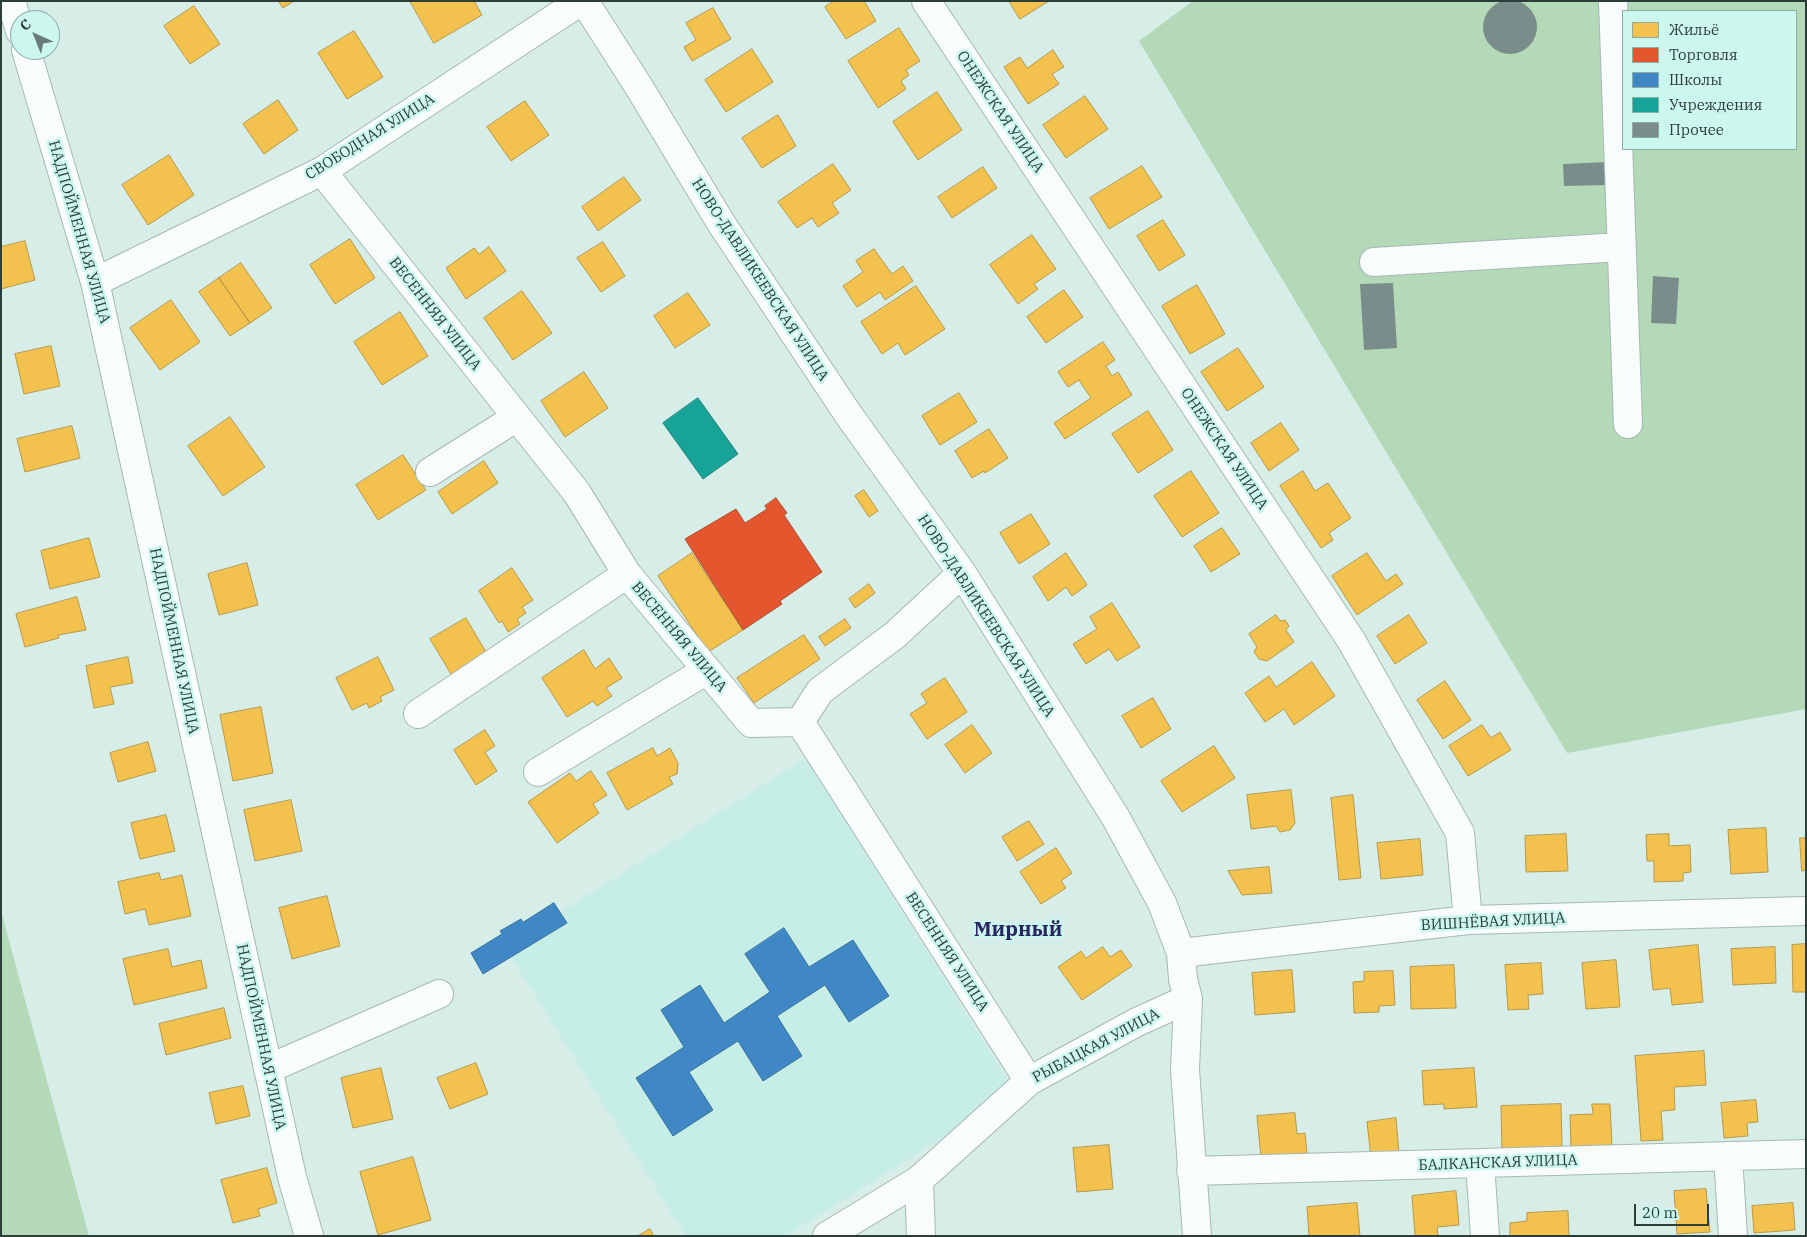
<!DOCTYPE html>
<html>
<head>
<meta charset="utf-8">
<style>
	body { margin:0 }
	#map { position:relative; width:1807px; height:1237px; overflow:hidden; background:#d6ede8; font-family:"IBM Plex Serif",serif }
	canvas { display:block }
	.frame { position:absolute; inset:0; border:2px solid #2c3d3a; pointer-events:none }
	.legend { position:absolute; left:1622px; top:10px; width:175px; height:140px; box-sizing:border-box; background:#ccf7ee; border:1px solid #8cada6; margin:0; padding:6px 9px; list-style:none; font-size:15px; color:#2c3d3a }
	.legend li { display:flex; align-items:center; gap:10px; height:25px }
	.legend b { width:25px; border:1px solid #8cada6 }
	.north { position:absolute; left:10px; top:10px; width:50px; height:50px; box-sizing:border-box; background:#ccf7ee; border:1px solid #8cada6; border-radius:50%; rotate:316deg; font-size:14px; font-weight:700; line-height:20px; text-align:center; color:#2c3d3a }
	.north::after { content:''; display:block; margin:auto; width:18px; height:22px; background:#687b77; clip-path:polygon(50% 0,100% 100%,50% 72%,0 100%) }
	.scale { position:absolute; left:1634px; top:1204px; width:75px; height:22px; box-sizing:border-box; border:2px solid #2c3d3a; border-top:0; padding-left:6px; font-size:15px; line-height:18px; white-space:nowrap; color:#2c3d3a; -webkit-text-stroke:4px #ccf7ee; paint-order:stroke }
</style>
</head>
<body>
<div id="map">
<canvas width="1807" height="1237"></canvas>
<div class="frame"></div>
<ul class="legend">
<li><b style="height:14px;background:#f2c14e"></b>Жильё</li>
<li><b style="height:14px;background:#e4572e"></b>Торговля</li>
<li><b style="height:14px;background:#3f88c5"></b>Школы</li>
<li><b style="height:14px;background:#17a398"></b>Учреждения</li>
<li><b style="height:14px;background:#7b8d8a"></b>Прочее</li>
</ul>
<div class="north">С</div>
<div class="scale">20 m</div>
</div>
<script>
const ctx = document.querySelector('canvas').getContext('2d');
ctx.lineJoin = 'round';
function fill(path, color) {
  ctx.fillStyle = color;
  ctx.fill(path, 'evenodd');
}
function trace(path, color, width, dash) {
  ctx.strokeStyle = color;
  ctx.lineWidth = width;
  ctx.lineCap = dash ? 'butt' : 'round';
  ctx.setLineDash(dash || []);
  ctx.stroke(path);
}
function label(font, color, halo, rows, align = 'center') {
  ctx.font = font + ' "IBM Plex Serif",serif';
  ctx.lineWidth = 5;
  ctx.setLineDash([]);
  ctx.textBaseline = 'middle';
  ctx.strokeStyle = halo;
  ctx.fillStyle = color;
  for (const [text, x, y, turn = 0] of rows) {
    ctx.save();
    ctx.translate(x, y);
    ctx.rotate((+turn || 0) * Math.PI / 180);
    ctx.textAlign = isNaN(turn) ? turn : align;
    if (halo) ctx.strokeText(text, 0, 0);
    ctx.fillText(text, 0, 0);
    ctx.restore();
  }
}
fill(new Path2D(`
	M806 758 1015 1092 786 1236H686L505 947Z`), '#c7eee6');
fill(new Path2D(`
	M1193 1H1806V709L1567 753 1139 41ZM1623 11H1796V149H1623Z
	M1 911 89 1236H1Z`), '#b4d9b8');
const homes = new Path2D(`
	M279 1H294L283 8Z
	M410 1H474L482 15 434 43Z
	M834 1H864L876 21 846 39 825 7Z
	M1009 1H1049L1020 19Z
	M194 6 220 44 190 64 164 26Z
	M713 8 731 39 692 61 684 47 696 40 686 23Z
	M899 28 920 61 906 70 909 75 901 81 906 89 878 108 848 61Z
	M354 31 383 77 347 99 318 53Z
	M752 49 773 82 726 112 705 80Z
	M1053 50 1064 67 1052 74 1059 84 1028 104 1004 67 1020 57 1027 68Z
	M937 92 962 130 918 160 893 122Z
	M1085 96 1108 129 1066 158 1043 125Z
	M278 100 298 130 264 154 243 124Z
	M525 101 549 135 511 161 487 127Z
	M778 115 796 146 762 168 742 138Z
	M169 155 194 195 148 225 122 185Z
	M833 164 851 190 832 203 839 213 818 227 812 218 797 228 778 202Z
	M1142 166 1162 197 1109 229 1090 198Z
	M983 167 997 188 952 218 938 197Z
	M624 177 641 200 598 231 582 207Z
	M1163 220 1185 255 1159 271 1137 236Z
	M1032 235 1056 269 1034 284 1038 289 1018 304 990 265Z
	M350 239 375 278 335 304 310 265Z
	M25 241 35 280 1 289V247Z
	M603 242 625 276 601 292 577 258Z
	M489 247 506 271 466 299 446 268 474 248 479 254Z
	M874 249 892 274 903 266 913 281 885 300 880 292 857 307 843 286 863 272 856 261Z
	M241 263 272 308 250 323 219 278Z
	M219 278 250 323 230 336 199 292Z
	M1197 285 1225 334 1190 354 1162 306Z
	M916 286 945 329 905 355 898 343 882 354 861 322Z
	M1064 290 1083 317 1046 343 1027 317Z
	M522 291 552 333 513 360 484 318Z
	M688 293 710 325 675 348 654 316Z
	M171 300 200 342 160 370 130 328Z
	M400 312 428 356 382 385 354 342Z
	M1103 342 1115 360 1106 366 1112 376 1118 372 1132 395 1065 439 1054 423 1091 398 1079 380 1068 387 1058 372Z
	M51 346 60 386 24 394 15 354Z
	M1238 348 1264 387 1227 411 1201 372Z
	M584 372 608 408 565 437 541 401Z
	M959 393 977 422 940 445 922 416Z
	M1148 411 1173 450 1138 473 1112 434Z
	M230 417 265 467 223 496 188 446Z
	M1281 423 1299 450 1269 471 1251 443Z
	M72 426 80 458 25 472 17 439Z
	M989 429 1008 458 985 473 984 471 972 478 955 451Z
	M403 455 426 490 378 520 356 485Z
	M484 461 498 483 452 514 438 492Z
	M1191 471 1219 513 1182 537 1154 496Z
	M1303 471 1315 491 1328 483 1351 518 1329 533 1333 540 1321 548 1280 486Z
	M864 490 878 511 869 517 855 496Z
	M1031 514 1050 544 1019 564 1000 533Z
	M1222 528 1240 554 1211 572 1194 546Z
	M89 538 100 577 50 589 41 551Z
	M692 553 743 630 708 652 658 576Z
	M1066 553 1087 585 1072 596 1066 587 1048 601 1033 577Z
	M1367 553 1386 581 1396 574 1403 584 1357 615 1332 576Z
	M247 563 258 605 219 615 208 574Z
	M512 568 533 600 522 607 526 613 517 619 520 624 508 632 502 621 499 623 479 591Z
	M869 584 875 593 855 608 849 599Z
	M77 597 86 630 58 635 59 638 25 647 16 614Z
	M1112 603 1140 647 1117 661 1109 649 1086 664 1073 644 1097 629 1090 617Z
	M1276 615 1280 621 1285 620 1289 626 1286 630 1294 642 1267 661 1259 659 1254 652 1257 647 1249 634Z
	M1409 615 1427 643 1395 664 1377 636Z
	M466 618 490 659 454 679 430 639Z
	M845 619 851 628 825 646 819 637Z
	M804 635 820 659 754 703 737 678Z
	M584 650 595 669 609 658 622 678 606 688 612 696 597 706 593 701 567 717 542 678Z
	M128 657 133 683 110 687 114 704 94 708 86 666Z
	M378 657 394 690 380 697 382 701 369 708 367 703 352 710 336 678Z
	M1312 662 1335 696 1294 725 1284 709 1265 722 1245 693 1269 676 1276 687Z
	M945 678 967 712 927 739 910 714 927 703 921 694Z
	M1445 681 1471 720 1443 739 1417 700Z
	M1153 698 1171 729 1141 748 1122 716Z
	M261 707 273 773 233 781 220 715Z
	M972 725 992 753 965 773 945 745Z
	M1482 725 1491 738 1500 732 1511 750 1468 776 1449 746Z
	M485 730 495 746 485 752 497 771 476 785 454 750Z
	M148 742 156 771 118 782 110 753Z
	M1214 746 1235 778 1182 812 1161 781Z
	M653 748 657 756 670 748 678 763 677 774 669 777 673 784 627 810 607 773Z
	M591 771 607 795 593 804 599 813 557 843 528 802 570 773 576 781Z
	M1291 790 1295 823 1290 830 1280 832 1276 826 1251 829 1247 795Z
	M1353 795 1361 878 1339 880 1331 798Z
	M291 800 302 851 255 861 244 810Z
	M166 815 175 851 140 859 131 823Z
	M1029 821 1044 844 1017 861 1002 837Z
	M1766 828 1768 872 1731 874 1728 830Z
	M1566 834 1568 871 1526 872 1525 836Z
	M1669 834V846L1690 845 1691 872 1683 873V881L1654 882V861H1647L1646 835Z
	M1800 838H1806V870L1802 871Z
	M1420 839 1423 875 1381 879 1377 843Z
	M1056 848 1072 873 1061 881 1066 888 1041 904 1020 872Z
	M1269 867 1272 893 1242 895 1228 871Z
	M159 873 161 880 182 875 191 916 149 925 145 909 125 914 118 882Z
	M327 896 340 946 292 959 279 908Z
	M1806 944V992H1793L1792 945Z
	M1698 945 1703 1002 1672 1005 1670 988 1653 990 1649 950Z
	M1103 947 1110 957 1121 950 1132 966 1082 1000 1058 967 1081 951 1086 958Z
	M1775 947 1776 983 1733 985 1731 949Z
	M168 949 172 967 201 960 207 988 134 1005 123 959Z
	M1616 960 1620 1007 1586 1009 1582 963Z
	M1541 963 1543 994 1528 995 1529 1009 1508 1010 1505 965Z
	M1454 965 1456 1008 1411 1009 1410 967Z
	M1292 970 1295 1012 1255 1015 1252 973Z
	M1393 971 1395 1005 1379 1006V1012L1354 1013 1353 982 1364 981V972Z
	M224 1008 231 1038 166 1055 159 1024Z
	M1704 1051 1706 1085 1674 1087 1675 1110 1661 1111 1663 1140 1641 1141 1635 1056Z
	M476 1063 488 1094 450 1109 437 1078Z
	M381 1068 393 1119 353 1128 341 1078Z
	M1474 1068 1477 1107 1444 1109V1104L1424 1105 1422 1071Z
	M243 1086 250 1116 216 1124 209 1093Z
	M1756 1100 1758 1122 1747 1123 1748 1136 1724 1138 1721 1103Z
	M1561 1104 1562 1147 1502 1149 1501 1106Z
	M1592 1104H1610L1612 1146 1571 1147 1570 1115 1593 1114Z
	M1295 1113 1297 1134 1305 1133 1307 1154 1261 1158 1257 1116Z
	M1396 1118 1399 1154 1371 1158 1367 1122Z
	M1109 1145 1113 1189 1077 1192 1073 1148Z
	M413 1157 431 1220 378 1235 360 1172Z
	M267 1168 277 1203 258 1209 260 1216 233 1223 221 1180Z
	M1706 1189 1710 1232 1677 1234 1674 1191Z
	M1456 1191 1459 1225 1437 1227 1438 1236H1415L1412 1196Z
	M1357 1203 1360 1236H1309L1307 1207Z
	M1793 1203 1795 1230 1754 1233 1752 1206Z
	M1568 1211 1569 1236H1510V1223L1527 1221V1213Z
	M650 1229 654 1236H638Z`);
fill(homes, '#f2c14e');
trace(homes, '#b79948', 1);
const shops = new Path2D(`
	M776 498 787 513 784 515 822 572 780 601 782 604 743 630 685 539 736 509 745 523 767 509 765 506Z`);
fill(shops, '#e4572e');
trace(shops, '#ad4f32', 1);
const schools = new Path2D(`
	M554 903 567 923 483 974 471 953 502 934 500 931 521 919 523 922Z
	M784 928 809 967 853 940 889 996 849 1022 825 985 777 1016 802 1056 763 1081 738 1041 689 1072 713 1110 673 1136 636 1078 684 1047 661 1010 700 985 724 1023 770 992 745 954Z`);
fill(schools, '#3f88c5');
trace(schools, '#39729b', 1);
const public = new Path2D(`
	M698 398 738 454 703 479 663 423Z`);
fill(public, '#17a398');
trace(public, '#1d847c', 1);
fill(new Path2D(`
	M1483 27a27 27 0 1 1 54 0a27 27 0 1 1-54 0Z
	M1607 162 1608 185 1564 186 1563 164Z
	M1653 276 1679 278 1676 324 1651 323Z
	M1393 283 1397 348 1364 350 1360 284Z`), '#7b8d8a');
const minor = new Path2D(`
	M11 1 20 31
	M584 1 639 87 721 223 848 414 962 573 1116 818 1162 903 1181 953 1183 979 1188 999 1185 1070 1197 1236
	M926 1 1351 640 1460 833 1468 920
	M1613 1 1628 424
	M26 50 95 282 292 1177 309 1236
	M322 171 577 493 627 574 751 723 800 722 1029 1081
	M1374 262 1621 247
	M95 282 322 171 581 1
	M430 472 517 417
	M418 714 627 574
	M800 722 820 691 895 635 962 573
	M538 772 707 670
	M1181 953 1468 920 1806 911
	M268 1069 439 994
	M1728 1156 1733 1236
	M1480 1163 1485 1236
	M1191 1171 1806 1154
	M919 1180 921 1236
	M827 1236 919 1180 1029 1081 1137 1022 1188 999`);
trace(minor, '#a6b8b4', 30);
trace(minor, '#f9fcfc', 28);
label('15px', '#2c3d3a', '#ccf7ee', [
	["ОНЕЖСКАЯ УЛИЦА",1000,112,56],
	["СВОБОДНАЯ УЛИЦА",370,137,-32],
	["НАДПОЙМЕННАЯ УЛИЦА",79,232,74],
	["НОВО-ДАВЛИКЕЕВСКАЯ УЛИЦА",760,280,57],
	["ВЕСЕННЯЯ УЛИЦА",435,314,52],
	["ОНЕЖСКАЯ УЛИЦА",1224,449,56],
	["НОВО-ДАВЛИКЕЕВСКАЯ УЛИЦА",986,616,57],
	["ВЕСЕННЯЯ УЛИЦА",679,637,50],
	["НАДПОЙМЕННАЯ УЛИЦА",174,641,78],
	["ВИШНЁВАЯ УЛИЦА",1493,922,-3],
	["ВЕСЕННЯЯ УЛИЦА",947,952,57],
	["НАДПОЙМЕННАЯ УЛИЦА",261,1037,78],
	["РЫБАЦКАЯ УЛИЦА",1096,1046,-28],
	["БАЛКАНСКАЯ УЛИЦА",1498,1163,-2]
]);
label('bold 20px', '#272660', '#ccf7ee', [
	["Мирный",1018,930]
]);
</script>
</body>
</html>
